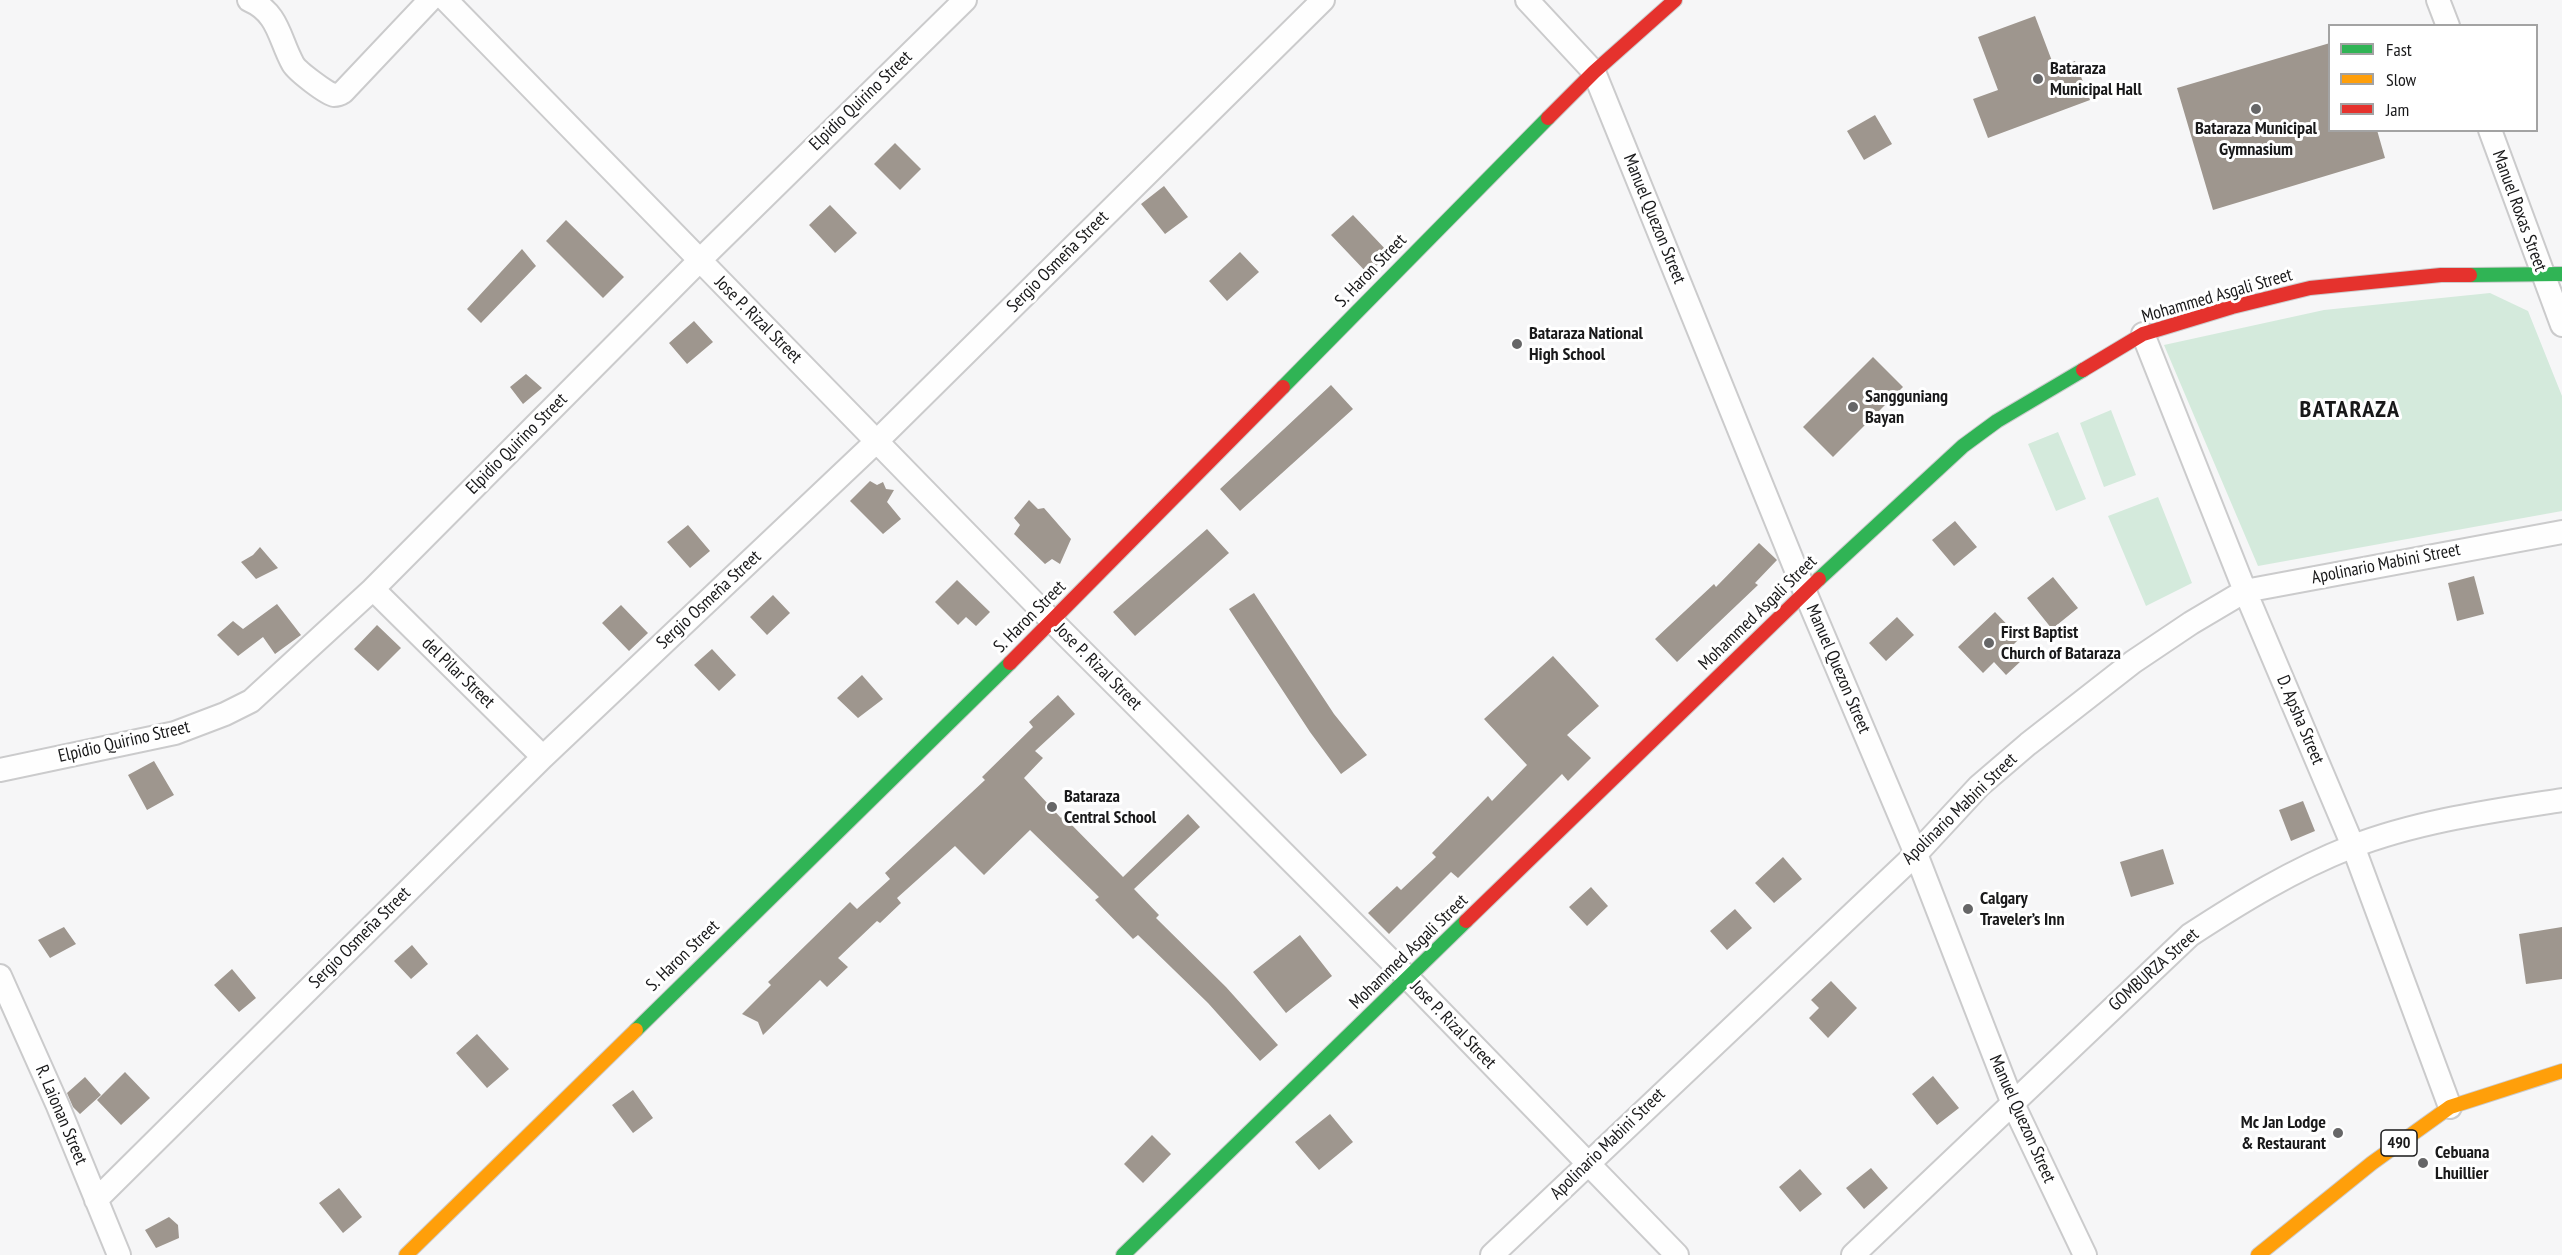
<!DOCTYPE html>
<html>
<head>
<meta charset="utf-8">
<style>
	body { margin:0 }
	#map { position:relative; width:2562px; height:1255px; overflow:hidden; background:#f6f6f7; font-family:"PT Sans Narrow",sans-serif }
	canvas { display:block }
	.legend { position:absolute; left:2328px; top:24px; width:210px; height:108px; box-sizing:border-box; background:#fff; border:2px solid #a3a3a3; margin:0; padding:8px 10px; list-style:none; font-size:18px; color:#19191a }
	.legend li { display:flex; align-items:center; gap:12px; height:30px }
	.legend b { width:30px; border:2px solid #a3a3a3 }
</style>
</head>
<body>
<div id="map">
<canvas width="2562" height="1255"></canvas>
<ul class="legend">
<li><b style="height:8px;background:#30b455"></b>Fast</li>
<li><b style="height:8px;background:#ff9f0a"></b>Slow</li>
<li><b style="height:8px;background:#e5322d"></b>Jam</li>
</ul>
</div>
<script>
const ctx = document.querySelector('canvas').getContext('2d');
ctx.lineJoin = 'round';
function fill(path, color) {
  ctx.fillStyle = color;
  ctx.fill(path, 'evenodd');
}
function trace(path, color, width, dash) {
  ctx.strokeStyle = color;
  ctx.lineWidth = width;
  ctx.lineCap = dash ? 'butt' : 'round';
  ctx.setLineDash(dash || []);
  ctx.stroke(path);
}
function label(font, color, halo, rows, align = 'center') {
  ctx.font = font + ' "PT Sans Narrow",sans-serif';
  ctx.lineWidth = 6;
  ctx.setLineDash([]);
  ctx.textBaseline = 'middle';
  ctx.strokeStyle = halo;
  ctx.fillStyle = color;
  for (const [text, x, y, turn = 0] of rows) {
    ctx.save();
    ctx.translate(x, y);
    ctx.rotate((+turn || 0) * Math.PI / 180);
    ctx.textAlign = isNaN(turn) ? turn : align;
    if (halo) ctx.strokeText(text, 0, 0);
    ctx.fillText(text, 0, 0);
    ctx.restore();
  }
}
fill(new Path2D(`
	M2490 293 2528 311 2562 396V511L2258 566 2164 345 2324 310Z
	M2111 410 2136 475 2104 487 2080 423Z
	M2058 432 2086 499 2056 511 2028 444Z
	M2158 497 2192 583 2146 606 2108 516Z`), '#d4eadc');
fill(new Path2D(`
	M2035 16 2055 69 2075 61 2090 100 1988 138 1973 99 1998 90 1978 37Z
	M2330 43V130H2377L2385 158 2213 210 2177 88Z
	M1875 115 1892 144 1864 160 1847 131Z
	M895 143 921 169 900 190 874 164Z
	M1164 186 1188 217 1165 234 1141 204Z
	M830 205 857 233 835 253 809 225Z
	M1353 215 1389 253 1368 274 1331 235Z
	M566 220 624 277 603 298 546 241Z
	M522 249 536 266 481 323 467 309Z
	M1240 252 1259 272 1227 301 1209 281Z
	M694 321 713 342 687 364 669 343Z
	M1873 357 1903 387 1833 457 1803 427Z
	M526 374 542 388 523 404 510 387Z
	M1331 385 1353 409 1240 511 1220 489Z
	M870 481 877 485 883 482 886 489 894 490 887 502 901 519 883 534 850 501Z
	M1029 500 1038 509 1044 508 1071 539 1060 564 1052 559 1045 564 1014 534 1020 525 1014 518Z
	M1955 521 1977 547 1954 566 1932 540Z
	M688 525 710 551 690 568 667 542Z
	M1207 529 1229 553 1135 636 1113 612Z
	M1759 543 1777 560 1755 583 1758 585 1677 662 1655 639 1714 584 1716 587Z
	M260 547 278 568 256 579 241 562 253 555Z
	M2474 576 2484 614 2457 621 2448 583Z
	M2053 577 2078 608 2052 629 2027 598Z
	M957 580 990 612 976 626 966 617 958 625 935 602Z
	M1254 593 1334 714 1367 755 1341 774 1310 732 1229 609Z
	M773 595 790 613 767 635 750 617Z
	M277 604 301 635 275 654 263 637 238 656 217 635 233 621 243 629Z
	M621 605 648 633 629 651 602 623Z
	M1995 612 2020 638 2009 649 2021 661 2006 675 1994 662 1983 673 1958 647Z
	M1897 617 1914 635 1886 661 1869 643Z
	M377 625 401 648 378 671 354 649Z
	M712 649 736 675 719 691 694 665Z
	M1553 656 1599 706 1567 735 1591 758 1568 781 1562 774 1458 878 1451 872 1389 934 1368 913 1397 886 1401 890 1436 857 1432 853 1488 796 1492 801 1527 765 1484 719Z
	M862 675 883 699 858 718 837 698Z
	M1058 695 1075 714 1035 751 1043 758 1024 778 1061 818 1063 816 1123 877 1188 814 1200 827 1134 889 1159 915 1156 918 1226 987 1278 1045 1260 1061 1208 1003 1138 935 1133 939 1095 900 1099 897 1030 830 984 875 955 846 897 898 901 903 880 923 877 921 838 958 848 967 827 987 820 980 763 1035 758 1022 742 1014 771 985 768 982 850 902 857 909 890 879 885 873 985 780 982 777 1033 727 1029 722Z
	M154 761 174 795 147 810 128 775Z
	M2303 801 2315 831 2291 841 2279 810Z
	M2163 849 2174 884 2131 897 2120 862Z
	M1783 857 1802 879 1774 903 1755 883Z
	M1591 887 1608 906 1587 926 1569 907Z
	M1735 909 1752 928 1727 950 1710 931Z
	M64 927 76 944 50 958 38 940Z
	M2562 927V979L2526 984 2519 934Z
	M1300 935 1332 976 1286 1013 1253 972Z
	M412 945 428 964 411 979 394 961Z
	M232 969 256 998 239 1012 214 985Z
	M1831 981 1857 1008 1828 1038 1809 1018 1819 1008 1811 1000Z
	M477 1034 509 1069 487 1088 456 1053Z
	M125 1072 150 1098 121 1125 97 1100Z
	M1933 1076 1959 1108 1937 1125 1912 1094Z
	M85 1077 101 1095 80 1114 73 1107 67 1093Z
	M633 1090 653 1118 633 1133 612 1105Z
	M1330 1114 1353 1142 1319 1170 1295 1142Z
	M1152 1135 1171 1154 1143 1183 1124 1164Z
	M1871 1168 1888 1188 1864 1209 1846 1188Z
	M1800 1169 1822 1194 1800 1212 1779 1187Z
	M339 1188 362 1217 343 1233 319 1203Z
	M169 1217 178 1225 179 1238 156 1248 145 1230Z`), '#9e968e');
const street = new Path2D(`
	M249 0C279 13 279 39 293 64 297 71 327 94 334 95 339 95 340 94 343 92L430 0
	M446 0 1052 621 1408 978 1677 1255
	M1527 0 1594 72 1805 592 1916 854 2013 1104 2085 1255
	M2438 0 2448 26
	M2490 130 2562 325
	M2143 334 2245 591 2353 846 2450 1107
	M373 589 543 757
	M0 770 175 733 225 714 251 701 373 589 699 261 965 0
	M0 976 58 1106 119 1255
	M96 1200 543 757 878 440 1323 0
	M1492 1255 1916 854 1979 786 2028 744 2133 662 2191 623 2245 591 2562 532
	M1853 1255 2190 935C2242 901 2293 870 2351 847 2418 821 2492 811 2562 800`);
const fast = new Path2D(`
	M2470 275 2562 274
	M1283 387 1548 118
	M1819 579 1963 446 1997 421 2083 370
	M636 1030 1010 663
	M1123 1255 1466 921`);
const slow = new Path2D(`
	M406 1255 636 1030
	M2258 1255 2372 1163 2450 1107 2562 1071`);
const jam = new Path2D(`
	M1548 118 1594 72 1675 0
	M2083 370 2143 334 2232 307 2310 288 2441 275H2470
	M1010 663 1283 387
	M1466 921 1819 579`);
trace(street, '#cbcbcc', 26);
trace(fast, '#cbcbcc', 16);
trace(slow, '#cbcbcc', 16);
trace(jam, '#cbcbcc', 16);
trace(street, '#fefefe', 22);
trace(fast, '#30b455', 14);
trace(slow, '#ff9f0a', 14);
trace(jam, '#e5322d', 14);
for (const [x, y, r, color] of [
	[2038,79,6,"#666667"],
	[2256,109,6,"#666667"],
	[1517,344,6,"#666667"],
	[1853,407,6,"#666667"],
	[1989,643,6,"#666667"],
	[1052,807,6,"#666667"],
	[1968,909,6,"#666667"],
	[2338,1133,6,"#666667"],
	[2423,1163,6,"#666667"]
]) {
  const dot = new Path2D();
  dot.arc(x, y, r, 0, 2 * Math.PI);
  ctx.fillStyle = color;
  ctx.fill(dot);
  trace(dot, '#fff', 2);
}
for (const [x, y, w] of [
	[2399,1143,36]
]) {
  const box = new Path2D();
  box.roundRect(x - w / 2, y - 13, w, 26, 4.5);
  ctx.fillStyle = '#fff';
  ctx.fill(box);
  trace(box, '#19191a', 1.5);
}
label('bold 16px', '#19191a', null, [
	["490",2399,1143]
]);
label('bold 18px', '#19191a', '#fff', [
	["Bataraza",2050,69],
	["Municipal Hall",2050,90],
	["Bataraza Municipal",2256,129,"center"],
	["Gymnasium",2256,150,"center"],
	["Bataraza National",1529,334],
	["High School",1529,355],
	["Sangguniang",1865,397],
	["Bayan",1865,418],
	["First Baptist",2001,633],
	["Church of Bataraza",2001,654],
	["Bataraza",1064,797],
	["Central School",1064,818],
	["Calgary",1980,899],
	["Traveler’s Inn",1980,920],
	["Mc Jan Lodge",2326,1123,"right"],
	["& Restaurant",2326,1144,"right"],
	["Cebuana",2435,1153],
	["Lhuillier",2435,1174]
], 'left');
label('18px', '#19191a', '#fff', [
	["Elpidio Quirino Street",861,101,-44],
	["Manuel Roxas Street",2519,211,70],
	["Manuel Quezon Street",1654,219,68],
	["Sergio Osmeña Street",1058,262,-45],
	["S. Haron Street",1371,271,-46],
	["Mohammed Asgali Street",2217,296,-16],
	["Jose P. Rizal Street",758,320,45],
	["Elpidio Quirino Street",517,444,-45],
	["Apolinario Mabini Street",2386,564,-11],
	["Sergio Osmeña Street",709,600,-43],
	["Mohammed Asgali Street",1758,613,-44],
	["S. Haron Street",1030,617,-45],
	["Jose P. Rizal Street",1098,667,45],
	["Manuel Quezon Street",1838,669,67],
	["del Pilar Street",458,673,44],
	["D. Apsha Street",2300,720,67],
	["Elpidio Quirino Street",124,742,-13],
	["Apolinario Mabini Street",1960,809,-44],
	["Sergio Osmeña Street",360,938,-45],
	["Mohammed Asgali Street",1409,952,-44],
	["S. Haron Street",683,956,-44],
	["GOMBURZA Street",2154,970,-42],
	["Jose P. Rizal Street",1453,1025,46],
	["R. Laionan Street",61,1115,67],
	["Manuel Quezon Street",2022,1119,66],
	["Apolinario Mabini Street",1608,1144,-44]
]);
ctx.letterSpacing = '1.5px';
label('bold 24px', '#19191a', '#fff', [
	["BATARAZA",2350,410]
]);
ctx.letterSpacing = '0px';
</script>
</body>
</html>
